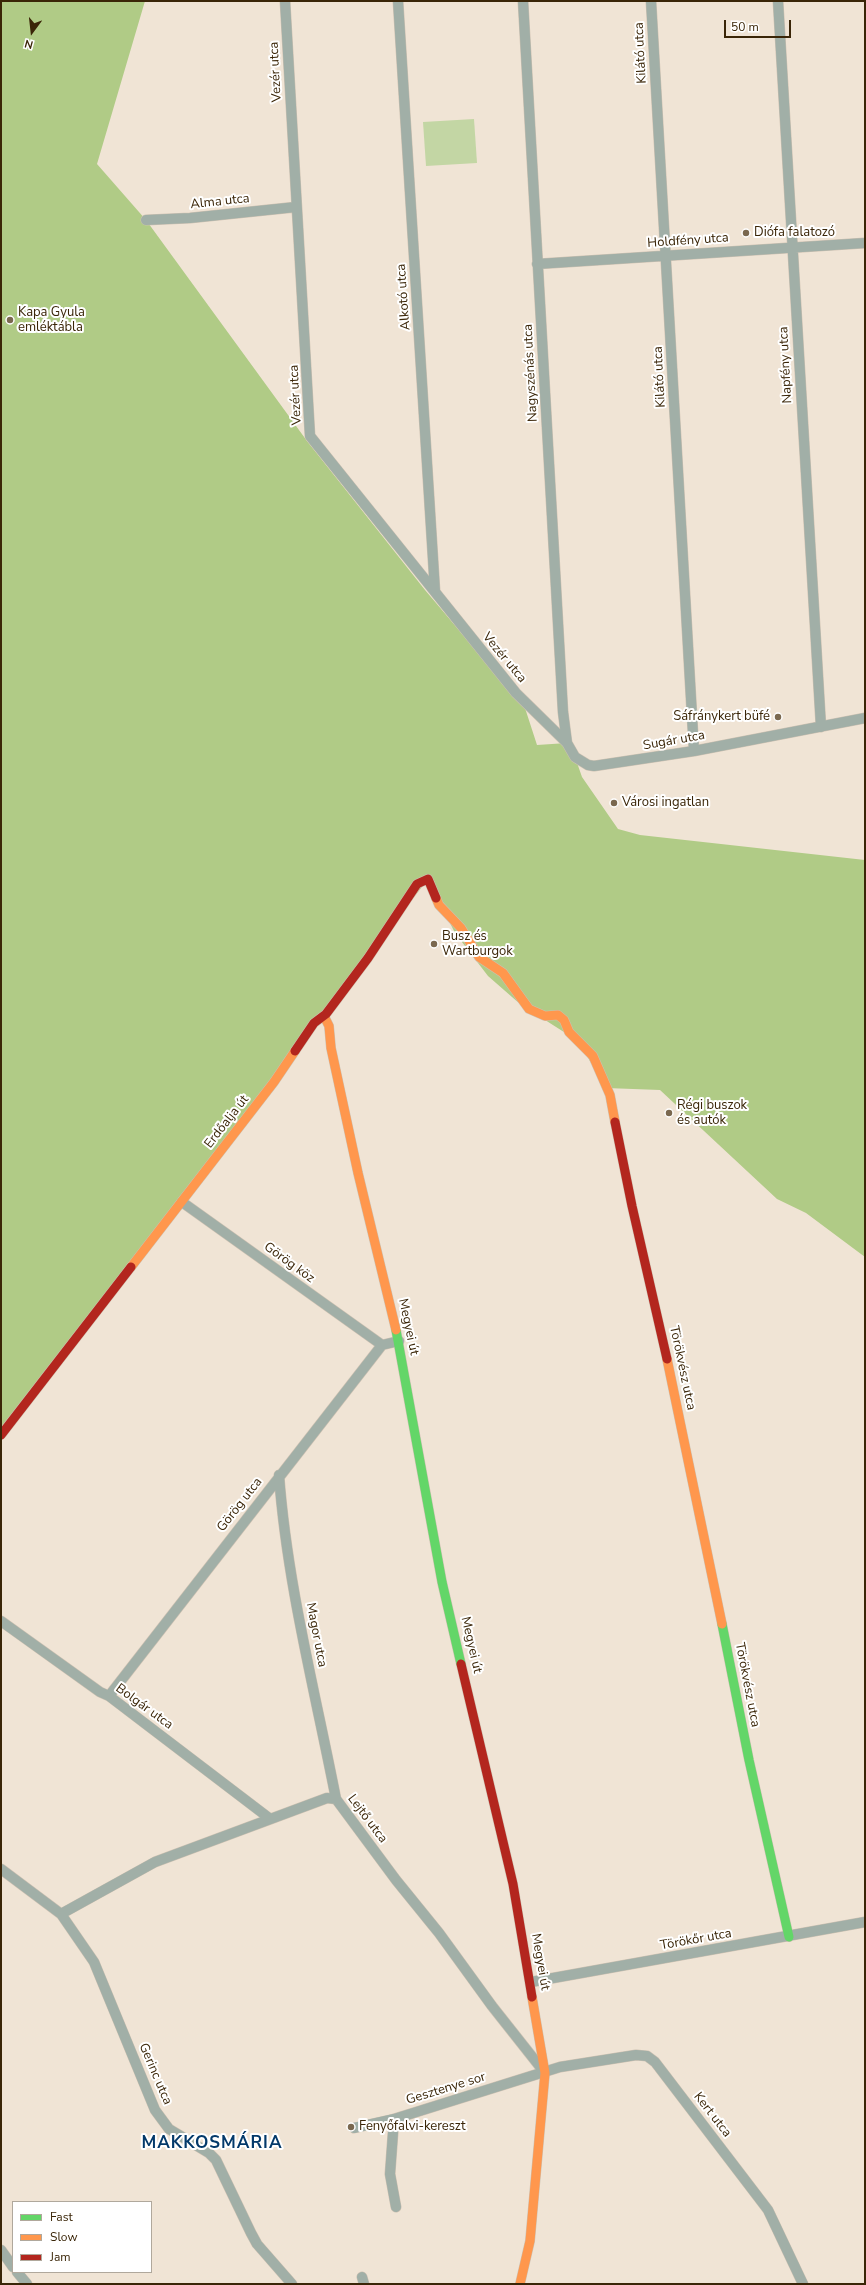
<!DOCTYPE html>
<html>
<head>
<meta charset="utf-8">
<style>
	body { margin:0 }
	#map { position:relative; width:866px; height:2285px; overflow:hidden; background:#f0e4d5; font-family:"Nunito Sans",sans-serif }
	canvas { display:block }
	.frame { position:absolute; inset:0; border:2px solid #3a2507; pointer-events:none }
	.legend { position:absolute; left:12px; top:2201px; width:140px; height:72px; box-sizing:border-box; background:#fff; border:1px solid #b0a89c; margin:0; padding:5px 7px; list-style:none; font-size:12px; color:#3a2507 }
	.legend li { display:flex; align-items:center; gap:8px; height:20px }
	.legend b { width:20px; border:1px solid #b0a89c }
	.north { position:absolute; left:12px; top:12px; width:40px; height:40px; -webkit-text-stroke:3px #fff; paint-order:stroke; rotate:195deg; font-size:11px; font-weight:700; line-height:16px; text-align:center; color:#3a2507 }
	.north::after { content:''; display:block; margin:auto; width:14px; height:18px; background:#3a2507; clip-path:polygon(50% 0,100% 100%,50% 72%,0 100%) }
	.scale { position:absolute; left:724px; top:20px; width:67px; height:18px; box-sizing:border-box; border:2px solid #3a2507; border-top:0; padding-left:5px; font-size:12px; line-height:14px; white-space:nowrap; color:#3a2507; -webkit-text-stroke:3px #fff; paint-order:stroke }
</style>
</head>
<body>
<div id="map">
<canvas width="866" height="2285"></canvas>
<div class="frame"></div>
<ul class="legend">
<li><b style="height:5px;background:#63d668"></b>Fast</li>
<li><b style="height:5px;background:#ff974d"></b>Slow</li>
<li><b style="height:5px;background:#b3261e"></b>Jam</li>
</ul>
<div class="north">N</div>
<div class="scale">50 m</div>
</div>
<script>
const ctx = document.querySelector('canvas').getContext('2d');
ctx.lineJoin = 'round';
function fill(path, color) {
  ctx.fillStyle = color;
  ctx.fill(path, 'evenodd');
}
function trace(path, color, width, dash) {
  ctx.strokeStyle = color;
  ctx.lineWidth = width;
  ctx.lineCap = dash ? 'butt' : 'round';
  ctx.setLineDash(dash || []);
  ctx.stroke(path);
}
function label(font, color, halo, rows, align = 'center') {
  ctx.font = font + ' "Nunito Sans",sans-serif';
  ctx.lineWidth = 4;
  ctx.setLineDash([]);
  ctx.textBaseline = 'middle';
  ctx.strokeStyle = halo;
  ctx.fillStyle = color;
  for (const [text, x, y, turn = 0] of rows) {
    ctx.save();
    ctx.translate(x, y);
    ctx.rotate((+turn || 0) * Math.PI / 180);
    ctx.textAlign = isNaN(turn) ? turn : align;
    if (halo) ctx.strokeText(text, 0, 0);
    ctx.fillText(text, 0, 0);
    ctx.restore();
  }
}
fill(new Path2D(`
	M474 119 477 163 426 166 423 122Z`), '#c3d6a4');
fill(new Path2D(`
	M1 1H145L97 164 146 220 307 441 425 590 525 708 537 745 567 743 575 757 582 777 618 829 640 835 865 860V1257L806 1213 777 1199 660 1090 606 1088 578 1041 520 1004 488 976 455 933 428 879 1 1435Z`), '#b0cb86');
const street = new Path2D(`
	M285 1 310 436 516 693 567 743 575 757 588 765 594 766 694 751 865 718
	M398 1 435 591
	M523 1 563 712 567 743
	M651 1 694 751
	M778 1 821 727
	M146 220 190 218 296 207
	M537 264 865 243
	M182 1202 382 1345
	M279 1475C287 1584 315 1691 336 1799
	M1 1621 100 1692 109 1696 269 1818
	M109 1696 382 1345 399 1341
	M1 1869 61 1914 94 1962 155 2110 169 2129 209 2153 216 2160 251 2233 257 2244 292 2284
	M61 1914 155 1862 327 1798 336 1799 396 1880 439 1933 492 2006 545 2073
	M531 1982 865 1922
	M394 2119 390 2174 396 2207
	M354 2128 394 2119 560 2067 636 2055 647 2056 655 2062 768 2210 803 2284
	M1 2250 13 2267
	M17 2272 27 2284
	M362 2277 364 2284`);
const fast = new Path2D(`
	M396 1330 442 1582 461 1664
	M722 1624 749 1760 789 1937`);
const slow = new Path2D(`
	M436 898 439 905 461 928 479 957 503 973 529 1009 545 1016 558 1015 564 1020 569 1032 593 1056 610 1095 615 1122
	M324 1016 329 1026 331 1048 358 1173 396 1330
	M131 1267 274 1082 295 1051
	M667 1359 722 1624
	M520 2284 530 2241 545 2073 532 1997`);
const jam = new Path2D(`
	M295 1051 314 1023 326 1014 368 958 417 884 428 879 436 898
	M615 1122 632 1206 667 1359
	M1 1435 131 1267
	M461 1664 513 1884 532 1997`);
trace(street, '#cdc1b2', 11);
trace(fast, '#cdc1b2', 10);
trace(slow, '#cdc1b2', 10);
trace(jam, '#cdc1b2', 10);
trace(street, '#a1afa7', 10);
trace(fast, '#63d668', 9);
trace(slow, '#ff974d', 9);
trace(jam, '#b3261e', 9);
for (const [x, y, r, color] of [
	[746,233,4,"#7a684f"],
	[10,320,4,"#7a684f"],
	[778,717,4,"#7a684f"],
	[614,803,4,"#7a684f"],
	[434,944,4,"#7a684f"],
	[669,1113,4,"#7a684f"],
	[351,2127,4,"#7a684f"]
]) {
  const dot = new Path2D();
  dot.arc(x, y, r, 0, 2 * Math.PI);
  ctx.fillStyle = color;
  ctx.fill(dot);
  trace(dot, '#fff', 1.5);
}
label('13px', '#3a2507', '#fff', [
	["Kilátó utca",641,53,-93],
	["Vezér utca",276,72,-93],
	["Alma utca",220,202,-6],
	["Holdfény utca",688,241,-4],
	["Alkotó utca",404,297,-94],
	["Napfény utca",786,365,-93],
	["Nagyszénás utca",531,373,-93],
	["Kilátó utca",660,377,-93],
	["Vezér utca",296,395,-93],
	["Vezér utca",504,658,50],
	["Sugár utca",674,741,-10],
	["Erdőalja út",227,1122,-52],
	["Görög köz",289,1263,36],
	["Megyei út",408,1327,78],
	["Törökvész utca",682,1368,78],
	["Görög utca",240,1505,-52],
	["Magor utca",316,1635,79],
	["Megyei út",471,1645,77],
	["Törökvész utca",747,1685,79],
	["Bolgár utca",144,1707,36],
	["Lejtő utca",367,1819,53],
	["Törökőr utca",696,1940,-10],
	["Megyei út",540,1962,80],
	["Gerinc utca",155,2074,67],
	["Gesztenye sor",446,2089,-17],
	["Kert utca",712,2115,52]
]);
label('13px', '#3a2507', '#fff', [
	["Diófa falatozó",754,233],
	["Kapa Gyula",18,313],
	["emléktábla",18,328],
	["Sáfránykert büfé",770,717,"right"],
	["Városi ingatlan",622,803],
	["Busz és",442,937],
	["Wartburgok",442,952],
	["Régi buszok",677,1106],
	["és autók",677,1121],
	["Fenyőfalvi-kereszt",359,2127]
], 'left');
ctx.letterSpacing = '1px';
label('bold 17px', '#03396a', '#fff', [
	["MAKKOSMÁRIA",212,2144]
]);
ctx.letterSpacing = '0px';
</script>
</body>
</html>
